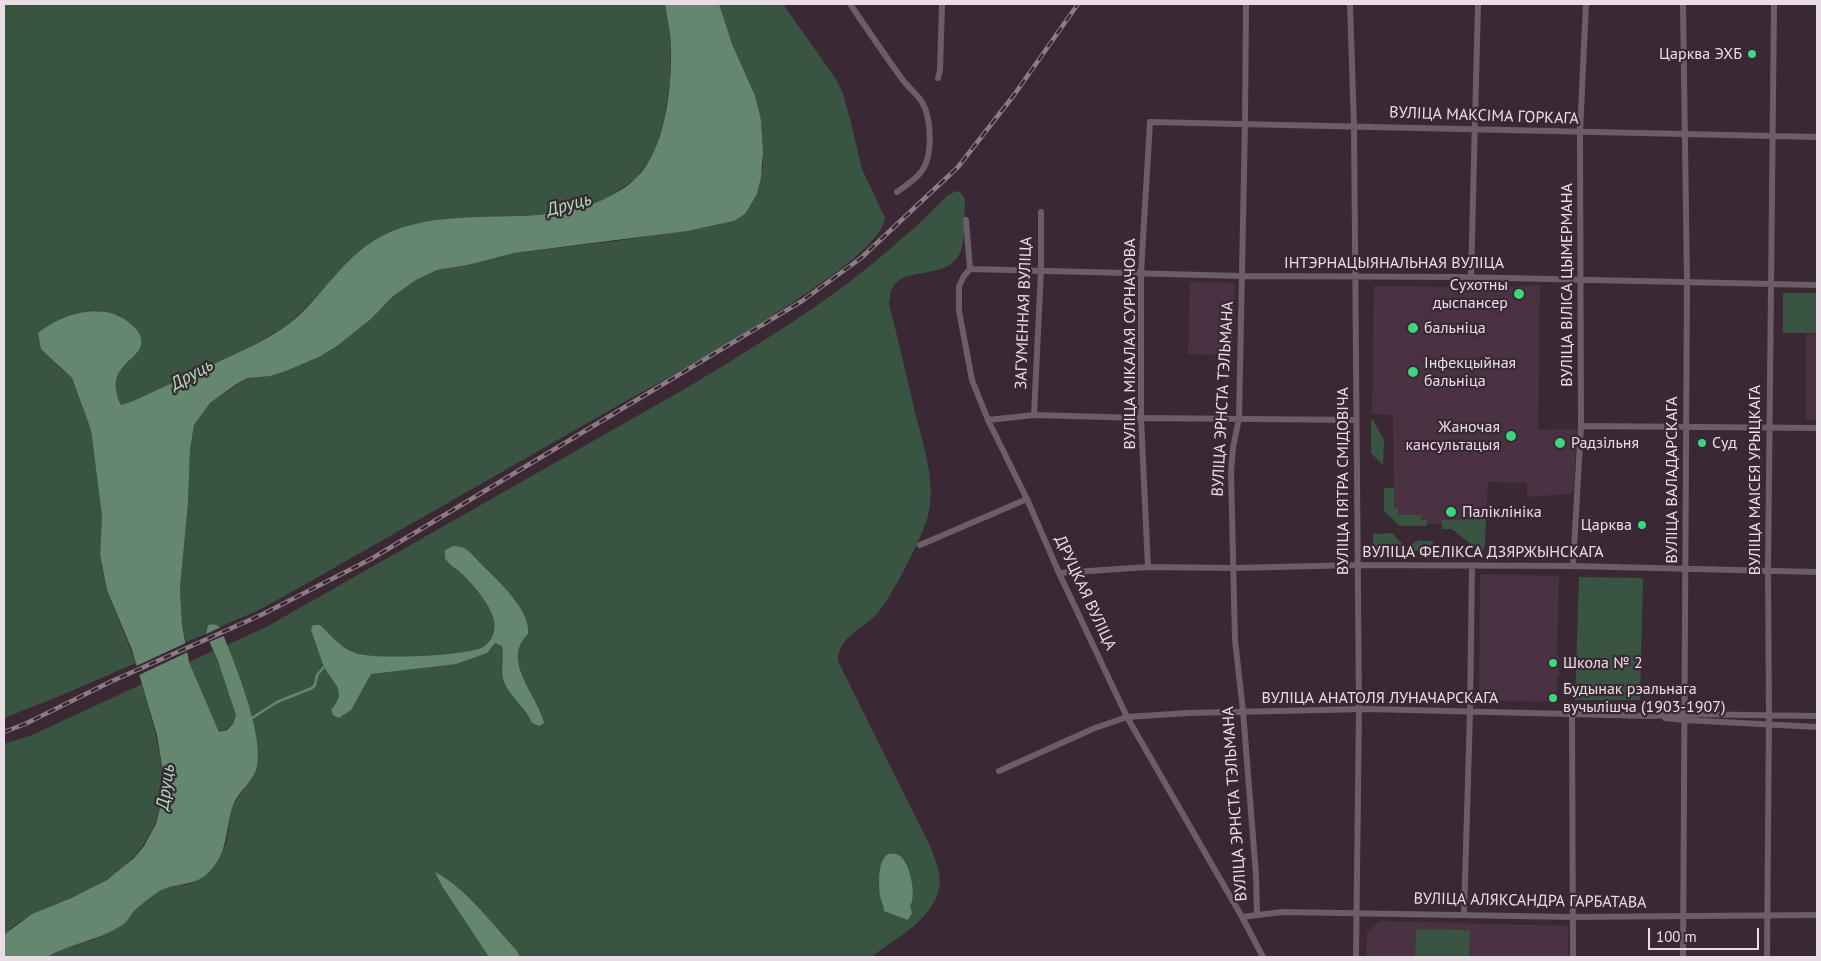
<!DOCTYPE html>
<html>
<head>
<meta charset="utf-8">
<style>
	body { margin:0 }
	#map { position:relative; width:1821px; height:961px; overflow:hidden; background:#3a2834; font-family:"PT Sans",sans-serif }
	canvas { display:block }
	.frame { position:absolute; inset:0; border:5px solid #eadee6; pointer-events:none }
	.scale { position:absolute; left:1648px; top:928px; width:111px; height:22px; box-sizing:border-box; border:2px solid #eadee6; border-top:0; padding-left:6px; font-size:15px; line-height:18px; white-space:nowrap; color:#eadee6; -webkit-text-stroke:4px #3a2834; paint-order:stroke }
</style>
</head>
<body>
<div id="map">
<canvas width="1821" height="961"></canvas>
<div class="frame"></div>
<div class="scale">100 m</div>
</div>
<script>
const ctx = document.querySelector('canvas').getContext('2d');
ctx.lineJoin = 'round';
function fill(path, color) {
  ctx.fillStyle = color;
  ctx.fill(path, 'evenodd');
}
function trace(path, color, width, dash) {
  ctx.strokeStyle = color;
  ctx.lineWidth = width;
  ctx.lineCap = dash ? 'butt' : 'round';
  ctx.setLineDash(dash || []);
  ctx.stroke(path);
}
function label(font, color, halo, rows, align = 'center') {
  ctx.font = font + ' "PT Sans",sans-serif';
  ctx.lineWidth = 4.5;
  ctx.setLineDash([]);
  ctx.textBaseline = 'middle';
  ctx.strokeStyle = halo;
  ctx.fillStyle = color;
  for (const [text, x, y, turn = 0] of rows) {
    ctx.save();
    ctx.translate(x, y);
    ctx.rotate((+turn || 0) * Math.PI / 180);
    ctx.textAlign = isNaN(turn) ? turn : align;
    if (halo) ctx.strokeText(text, 0, 0);
    ctx.fillText(text, 0, 0);
    ctx.restore();
  }
}
fill(new Path2D(`
	M1190 282 1235 283 1232 355 1188 354Z
	M1540 285 1538 430 1576 429 1574 491 1570 494 1527 497V483L1488 482 1486 519 1442 520V524H1427V520H1421L1420 515H1398L1394 508 1393 415 1372 414 1374 286 1499 288Z
	M1806 334H1817V420H1806Z
	M1480 574 1559 576 1557 655H1559V675H1557V702L1479 700Z
	M1380 921 1568 926V957H1366L1367 932Z`), '#4a3242');
fill(new Path2D(`
	M4 4H665L671 44 670 80 664 121 653 156 635 179 608 198 573 210 538 215 441 219 317 296 289 324 246 350 133 401 121 405 114 388 119 371 138 352 121 316 100 311 85 312 59 367 72 378 91 430 102 516 100 554 107 590 136 663 60 696 4 718Z
	M719 4H783L836 79 843 94 850 119 862 169 885 218C882 242 830 277 811 290 744 336 673 375 603 414 499 474 395 533 290 593L259 610 220 627 214 624 208 625 206 634 186 642 182 625 180 588 188 503 190 450 194 425 210 403 247 378 286 371 319 357 337 346 371 319 392 297 416 280 437 270 468 265 514 253 616 241 717 225 734 221 745 214 763 167V152L761 120 724 23Z
	M957 191 960 192 965 199C964 213 966 240 960 253 948 281 903 265 892 289 890 293 890 299 889 304 898 339 906 373 914 408 922 442 937 481 928 516 923 536 889 603 875 616 860 630 838 638 838 661L931 848C935 859 940 871 940 882 937 918 896 938 871 957H46L60 950 92 940 124 924 133 911 156 892 168 887 190 884 207 874 226 844 232 806 248 783 257 766V747L243 688 227 645 268 626 688 387C761 343 834 299 898 242 916 227 932 211 948 195Z
	M1783 293H1817V333H1783Z
	M1371 420H1373L1384 440 1383 465 1371 453Z
	M1384 488H1394V508H1398V515H1421V520H1427V526H1400L1384 511Z
	M1486 519 1485 545 1482 553 1452 529H1442V520Z
	M1392 533 1405 547 1393 555H1373V535L1374 534Z
	M1420 539V541H1433V551H1412L1408 547Z
	M1441 544H1458L1469 553H1442Z
	M1579 577 1643 578 1640 700H1575Z
	M213 651C220 665 235 700 236 714 236 724 228 730 219 732L189 662Z
	M142 684C164 761 185 825 108 879 97 886 85 891 74 896 49 908 23 915 4 935V744L32 735Z
	M1416 929 1470 930 1469 957H1415Z`), '#395441');
fill(new Path2D(`
	M665 4H719L732 44 755 96 761 120 763 152 761 177 757 194 745 214 734 221 687 231 514 253 468 265 437 270 416 280 392 297 371 319 337 346 319 357 286 371 270 376 247 378 235 385 210 403 194 425 190 450 188 503 180 588 182 625 189 662 219 732 227 730 233 724 236 715 218 661 206 634 208 625 214 624 220 627C233 659 264 733 257 766 254 782 236 793 232 808 225 833 228 854 207 874 192 888 170 882 155 894 148 899 140 905 134 911 130 915 128 922 122 925 103 938 80 942 59 951 55 952 50 956 46 957 33 960 17 957 4 957V935L6 933 32 914 71 898 107 880 134 858 144 846 156 824 162 800 163 773 157 735 132 650 107 590 100 554 102 516 91 430 72 378 41 349 38 333C60 315 101 301 127 321 133 326 139 330 141 338 146 362 101 362 121 405L133 401C161 388 188 376 216 363 240 352 267 340 289 324 322 298 343 256 382 236 429 212 485 219 537 215 572 212 608 203 634 180 666 152 672 85 671 45 670 31 667 17 665 4Z
	M453 546C455 546 458 546 461 547 469 549 476 559 481 564 497 580 531 610 528 634 500 661 538 695 544 723L539 726 532 723C527 709 512 699 505 684 499 671 505 659 502 646L495 643 487 653 456 664 371 674 351 710 339 718 333 715 331 710 335 705 339 697 338 688 324 667 311 630 313 625H320C332 636 340 648 355 653 373 660 463 656 481 648 488 645 493 638 494 631 499 612 472 583 459 571 455 568 450 565 447 561 444 558 445 555 445 550Z
	M888 854C892 854 896 853 900 856 910 863 917 896 910 906L912 913 908 920 884 911C884 905 881 901 880 896 879 883 877 862 888 854Z
	M435 872C464 886 495 927 517 951L520 957H489L442 886Z`), '#65876f');
fill(new Path2D(`
	M223 626 226 635 207 643 204 635Z
	M188 642 190 651 137 676 134 667Z`), '#3a2834');
trace(new Path2D(`
	M249 720 277 702 312 688 315 685 317 675 324 667`), '#65876f', 2.5);
trace(new Path2D(`
	M850 4C867 29 884 54 902 79 908 87 917 94 922 102 932 119 933 157 921 172 915 180 905 186 897 192
	M1246 4 1245 123 1239 418 1233 448 1231 472 1235 640 1243 711 1256 875 1257 914
	M1350 4 1354 126 1359 709 1356 957
	M938 78 940 71 942 4
	M966 220 970 269 964 276 959 286V311L972 380 988 420 1027 499 1059 573 1127 717 1242 917 1263 957
	M970 269 1242 276 1459 277 1817 285
	M1471 277 1478 4
	M1034 415 1041 270V212
	M988 420 1034 415 1141 418 1356 420
	M1581 426 1817 428
	M920 545 1027 499
	M1573 566 1581 426 1580 132 1586 4
	M1148 567 1141 418V273L1150 122 1817 137
	M1059 573 1148 567 1234 568 1357 565 1573 566 1817 572
	M1572 714 1573 957
	M1665 718 1684 720 1817 727
	M999 771 1095 728 1127 717 1188 713 1367 709 1651 716 1684 714 1817 716
	M1464 915 1470 712 1472 565
	M1242 917 1282 912 1573 917 1817 915
	M1683 957 1687 282 1683 4
	M1767 957 1769 715 1768 571 1774 4`), '#6c5d67', 6);
const rail = new Path2D(`
	M4 732 25 724 110 682 261 615 371 559 802 301 861 258 958 167 1014 95 1078 4`);
trace(rail, '#8b7c86', 4.5);
trace(rail, '#3a2834', 2.5, [8]);
for (const [x, y, r, color] of [
	[1752,54,5,"#3bd77f"],
	[1519,294,6,"#3bd77f"],
	[1413,328,6,"#3bd77f"],
	[1413,372,6,"#3bd77f"],
	[1511,436,6,"#3bd77f"],
	[1560,443,6,"#3bd77f"],
	[1702,443,5,"#3bd77f"],
	[1451,512,6,"#3bd77f"],
	[1642,525,5,"#3bd77f"],
	[1553,663,5,"#3bd77f"],
	[1553,698,5,"#3bd77f"]
]) {
  const dot = new Path2D();
  dot.arc(x, y, r, 0, 2 * Math.PI);
  ctx.fillStyle = color;
  ctx.fill(dot);
  trace(dot, '#3a2834', 2);
}
label('16px', '#eadee6', '#3a2834', [
	["Царква ЭХБ",1742,54,"right"],
	["Сухотны",1508,285,"right"],
	["дыспансер",1508,303,"right"],
	["бальніца",1424,328],
	["Інфекцыйная",1424,363],
	["бальніца",1424,381],
	["Жаночая",1500,427,"right"],
	["кансультацыя",1500,445,"right"],
	["Радзільня",1571,443],
	["Суд",1712,443],
	["Паліклініка",1462,512],
	["Царква",1632,525,"right"],
	["Школа № 2",1563,663],
	["Будынак рэальнага",1563,689],
	["вучылішча (1903-1907)",1563,707]
], 'left');
label('16px', '#eadee6', '#3a2834', [
	["ВУЛІЦА МАКСІМА ГОРКАГА",1484,116,2],
	["ІНТЭРНАЦЫЯНАЛЬНАЯ ВУЛІЦА",1394,263],
	["ВУЛІЦА ВІЛІСА ЦЫМЕРМАНА",1567,285,-90],
	["ЗАГУМЕННАЯ ВУЛІЦА",1024,313,-88],
	["ВУЛІЦА МІКАЛАЯ СУРНАЧОВА",1130,344,-90],
	["ВУЛІЦА ЭРНСТА ТЭЛЬМАНА",1223,399,-87],
	["ВУЛІЦА ВАЛАДАРСКАГА",1672,480,-90],
	["ВУЛІЦА МАІСЕЯ УРЫЦКАГА",1755,480,-90],
	["ВУЛІЦА ПЯТРА СМІДОВІЧА",1343,481,-90],
	["ВУЛІЦА ФЕЛІКСА ДЗЯРЖЫНСКАГА",1483,552],
	["ДРУЦКАЯ ВУЛІЦА",1085,593,65],
	["ВУЛІЦА АНАТОЛЯ ЛУНАЧАРСКАГА",1380,698],
	["ВУЛІЦА ЭРНСТА ТЭЛЬМАНА",1235,804,-94],
	["ВУЛІЦА АЛЯКСАНДРА ГАРБАТАВА",1530,901,1]
]);
label('italic 18px', '#a9e3ba', '#3a2834', [
	["Друць",569,205,-15],
	["Друць",192,375,-29],
	["Друць",166,787,-82]
]);
</script>
</body>
</html>
